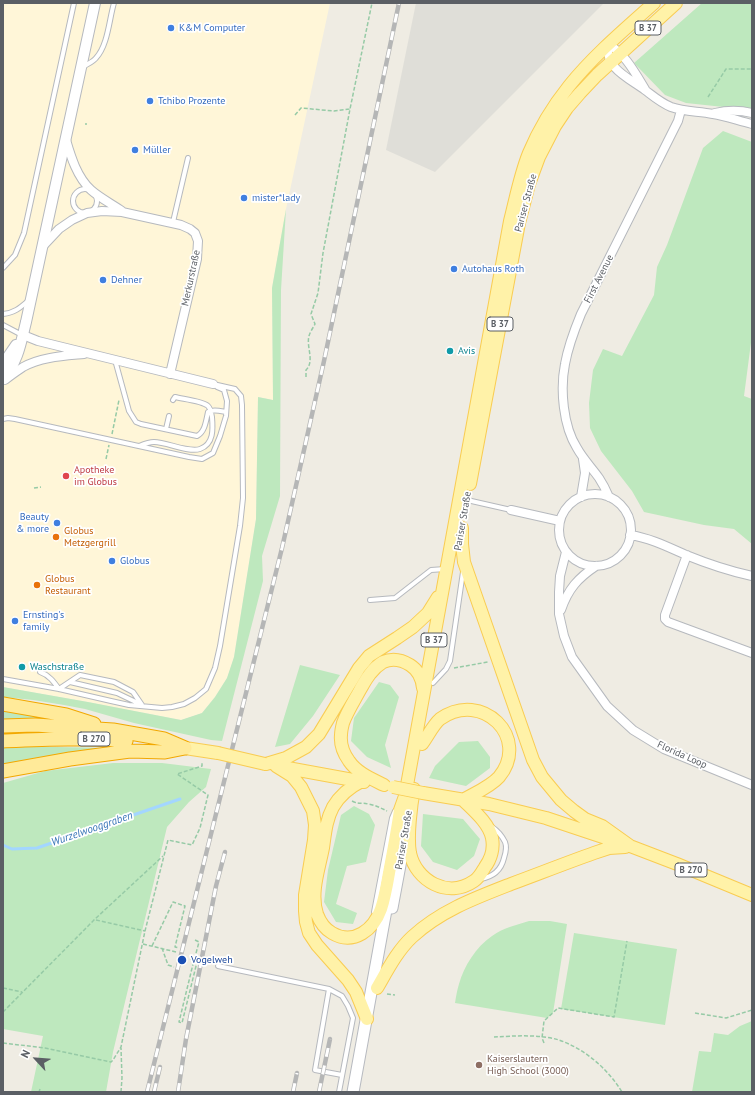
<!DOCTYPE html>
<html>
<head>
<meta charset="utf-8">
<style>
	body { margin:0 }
	#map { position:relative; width:755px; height:1095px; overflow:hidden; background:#efece3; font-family:"PT Sans",sans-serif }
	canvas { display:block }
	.frame { position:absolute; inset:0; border:4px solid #5b5f65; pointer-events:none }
	.north { position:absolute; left:16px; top:1039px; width:40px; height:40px; -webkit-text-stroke:3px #fff; paint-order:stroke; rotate:296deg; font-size:11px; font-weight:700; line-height:16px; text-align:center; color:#5b5f65 }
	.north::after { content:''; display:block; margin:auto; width:14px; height:18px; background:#5b5f65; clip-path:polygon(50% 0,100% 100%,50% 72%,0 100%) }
</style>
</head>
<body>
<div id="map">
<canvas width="755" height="1095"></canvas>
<div class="frame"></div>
<div class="north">N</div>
</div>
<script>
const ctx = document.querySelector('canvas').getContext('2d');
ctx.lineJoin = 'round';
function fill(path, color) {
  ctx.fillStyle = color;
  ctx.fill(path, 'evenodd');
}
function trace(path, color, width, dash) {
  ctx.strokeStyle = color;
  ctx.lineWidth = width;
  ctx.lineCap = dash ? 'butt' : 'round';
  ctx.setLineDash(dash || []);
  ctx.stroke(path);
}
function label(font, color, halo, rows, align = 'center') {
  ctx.font = font + ' "PT Sans",sans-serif';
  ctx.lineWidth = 3.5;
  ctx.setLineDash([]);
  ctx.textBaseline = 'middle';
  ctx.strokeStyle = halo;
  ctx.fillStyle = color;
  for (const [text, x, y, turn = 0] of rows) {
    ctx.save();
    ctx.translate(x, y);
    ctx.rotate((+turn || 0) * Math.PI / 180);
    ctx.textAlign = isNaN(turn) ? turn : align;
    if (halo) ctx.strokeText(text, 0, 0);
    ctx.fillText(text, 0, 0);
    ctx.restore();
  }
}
fill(new Path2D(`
	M3 3H330L286 209 272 288 273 400 258 397 256 519 234 657 227 678 215 697 202 713 181 720 88 702 3 687Z`), '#fff6d8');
fill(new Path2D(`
	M416 3H604L435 172 386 150Z`), '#dfded8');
fill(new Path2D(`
	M702 3H752V110L686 103 665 95 634 63Z
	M723 131 752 142V335L744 396 752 399V544L734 529 704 525 644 512 632 491 601 451 590 428 589 403 593 370 603 349 622 356 654 295 657 267 667 245 703 148Z
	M286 209 281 290 280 496 262 556 263 581 222 741 211 740 134 723 85 709 64 705 33 700 3 697V687L88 702 181 720 202 713 215 697 227 678 234 657 256 519 258 397 273 400 272 288Z
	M300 665 340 675 313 716 290 744 275 747Z
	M379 682 390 685 399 697 385 745 391 768 367 757 351 741 354 718Z
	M3 708 75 721 3 720Z
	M478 741 490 757V768L466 786 429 778 435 766 459 742Z
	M3 746 112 748 3 765Z
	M113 763H162L211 769 206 787 189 802 167 827 113 1052 106 1092H31L43 1036 3 1029V783L45 771Z
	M354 806 369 814 375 825 366 862 347 866 336 904 357 913 353 924 336 922 324 902 328 870 341 815Z
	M423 814 463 819 480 839 474 856 457 870 433 862 421 846Z
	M529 921H550L567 924 553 1013 547 1018 455 1003C456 997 457 990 459 984 464 966 476 947 492 936 503 928 516 925 529 921Z
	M574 933 677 949 665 1025 561 1009Z
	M752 1021V1092H692L699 1051 711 1052 714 1033 728 1035 740 1026Z`), '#bee8be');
trace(new Path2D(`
	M3 845 12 849 37 848 180 799`), '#a3d6ff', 3);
const service = new Path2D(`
	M83 67C87 64 93 62 96 58 108 45 109 20 114 3
	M73 201a12 12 0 1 1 24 0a12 12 0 1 1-24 0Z
	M173 222 188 158
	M3 268 15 255 24 233 74 3
	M3 314C14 313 20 308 28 301
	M3 325 22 335
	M115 360 129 411 136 422 141 424 197 436C205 432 206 421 208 412 213 409 220 411 226 412
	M3 419 8 418 15 419 189 457 202 459 213 453 220 436 226 416 227 401 224 390 217 387
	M166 429 169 416
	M139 446C144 444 149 442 154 442 167 442 188 453 200 449 214 444 213 429 212 417 211 413 211 409 208 406 203 401 183 399 175 397L173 400
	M467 500 511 510
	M370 600 395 598 431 570 445 569
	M40 672C49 675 54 682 59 689L80 675 114 682 133 692 142 705
	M3 679 59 689 111 701 129 705 162 708 172 707 184 704 195 698 206 689 215 668 220 646 240 526 243 498 242 405 241 396 235 389 213 384
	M70 682 117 693 140 704
	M433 683 446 669 450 661 463 572
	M480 879C493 877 501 871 504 858 506 852 507 847 505 842 502 836 498 831 492 827
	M374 912 392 818 395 811
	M218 966 329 989 342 996 348 1006 353 1018 339 1092
	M329 989 315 1070 342 1075`);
const minor = new Path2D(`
	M645 89C637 76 623 50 608 45 605 69 629 78 645 90 653 96 661 103 671 107 685 112 699 111 713 114 726 116 739 121 752 124
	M715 113C728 110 739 110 752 113
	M66 140C71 157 77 177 91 190 100 198 112 204 122 211
	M43 246 59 229 72 220 87 213 102 211 122 212 181 225 190 229 195 233 198 241 197 259 170 374
	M23 335 38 341 213 384
	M5 380C11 375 17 371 23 367 41 357 63 356 84 354
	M559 530a36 36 0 1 1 72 0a36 36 0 1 1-72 0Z
	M581 497 585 473 583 459
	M609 497C606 490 603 484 599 478 592 468 583 459 577 448 563 426 560 389 565 364 568 347 574 331 581 314L678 121 681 110
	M511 510 560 521
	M630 535C650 538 668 547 686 555 708 564 729 571 752 576
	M566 552 560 576 559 592V614L564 636 572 657 607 706 633 730 664 749 752 785
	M687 555 665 615V619L668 622 752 653
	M561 610C568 589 578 578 596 566`);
const tertiary = new Path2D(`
	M3 364 16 345
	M3 378C18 363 21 342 26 322L95 3`);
const secondary = new Path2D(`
	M392 908 406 833
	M353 1092 388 899`);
const primary = new Path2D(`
	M470 484 519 223 529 184 539 157 555 126 567 108 580 93 597 75 676 3
	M462 528V544L464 562 533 760 542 777 561 800 574 811 585 819 602 826 630 846
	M422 744C428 736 433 725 440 719 482 689 531 738 499 777 490 787 475 793 463 800
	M185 748 218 753
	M266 764 286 758 306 747 319 734 359 668 369 656 397 638 413 627 428 613 438 597
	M276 766 292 776 301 787 313 811 315 825 314 840 305 895V911L306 922 309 933 317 945 348 980 356 992 367 1019
	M282 767 364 782
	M362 781C350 787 340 795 333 807 326 820 325 834 323 848 319 869 310 893 317 914 320 922 325 929 332 933 354 946 374 929 381 909 385 897 387 885 389 873 393 852 397 831 400 810L405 796 510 221C516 198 520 175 529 153 539 129 553 106 569 86 594 55 625 29 654 3
	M384 785C372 779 357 773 349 761 344 754 340 745 341 735 341 732 342 727 343 723 347 712 354 701 360 690 363 685 366 679 370 674 373 670 378 665 383 662 392 658 402 660 410 665 418 670 422 678 423 688
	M414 789C411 805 407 837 410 853 416 881 448 899 474 881 479 878 482 872 485 867 491 859 494 848 492 838 489 823 473 810 463 800
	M423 793 489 804 546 818 630 846 677 864 752 895
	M377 988C387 971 397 951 412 937 440 911 475 898 511 884 538 874 566 863 594 853L609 848 625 847`);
const trunk = new Path2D(`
	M3 704 66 715 94 724
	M3 726 35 725 113 730 164 739 185 748
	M3 741C25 740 46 739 68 739 87 739 107 738 126 741
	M3 771 70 759 130 751 165 752 185 748`);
trace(service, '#b6b9be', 6);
trace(minor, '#b6b9be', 10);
trace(tertiary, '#b6b9be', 12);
trace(secondary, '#b7bac0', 13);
trace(primary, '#f9cc52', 14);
trace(trunk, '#f2a800', 15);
trace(new Path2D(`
	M708 97 726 69H752
	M295 115 301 108 334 111 350 109
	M85 124H87
	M306 377V370C315 361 306 347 309 336 310 332 313 328 315 324L311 314 318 293 323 253 350 109 372 3
	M112 434 119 400
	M106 459 109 445
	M34 488 41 487
	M454 668 488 662
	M352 801C360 805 361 802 368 804 375 805 381 808 387 811
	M96 920 145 931
	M195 940 199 942 195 957
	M143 944 176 952
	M152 946 173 902 185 906 175 947 179 948
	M162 948 168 965 174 967
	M190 959 194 960 179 1022 182 1023 198 958 193 956
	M3 988 22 992
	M387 994 395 995
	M3 1012 95 919 163 856
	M695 1013 726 1018 752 1010
	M494 1037C514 1036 540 1034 559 1040 585 1049 608 1069 622 1092
	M3 1043 45 1048 111 1062 113 1060 121 1047 145 931 168 840 192 845 200 828 208 795 177 774 202 766V762
	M544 1043 542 1038 544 1021 558 1008 614 1017 627 941
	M3 1091 4 1092
	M39 1092 40 1089
	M121 1092 122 1078 121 1048`), '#96caa6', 1.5, [4, 2]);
trace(service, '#fff', 4);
trace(minor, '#fff', 8);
trace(tertiary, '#fff', 10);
trace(secondary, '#fff', 11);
trace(primary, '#fff2a8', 12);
trace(trunk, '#ffea99', 13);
const rail = new Path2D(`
	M147 1092 282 548 324 361 399 3
	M154 1092 160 1067
	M178 1092 186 1039 216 886 225 852
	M293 1092 297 1073
	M319 1092 330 1039`);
trace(rail, '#b5b6b6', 4.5);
trace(rail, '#fff', 3, [9]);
const primaryBridge = new Path2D(`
	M218 753 265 764
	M393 787 423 793`);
trace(primaryBridge, '#f9cc52', 14, []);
trace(primaryBridge, '#fff2a8', 12);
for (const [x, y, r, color] of [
	[171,28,4,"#3f7fe0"],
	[150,101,4,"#3f7fe0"],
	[135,150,4,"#3f7fe0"],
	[244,198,4,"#3f7fe0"],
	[454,269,4,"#3f7fe0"],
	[103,280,4,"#3f7fe0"],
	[450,351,4,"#0f9aa8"],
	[66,476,4,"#e0444e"],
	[57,523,4,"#3f7fe0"],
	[56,537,4,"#e8710a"],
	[112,561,4,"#3f7fe0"],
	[37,585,4,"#e8710a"],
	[15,621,4,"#3f7fe0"],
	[22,667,4,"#0f9aa8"],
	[182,960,5,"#1a4fb4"],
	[479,1065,4,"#8d6e63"]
]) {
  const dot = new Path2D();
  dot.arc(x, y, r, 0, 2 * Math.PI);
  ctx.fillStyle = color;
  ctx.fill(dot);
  trace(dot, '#fff', 1.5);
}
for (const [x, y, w] of [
	[648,28,26],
	[500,324,26],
	[434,640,26],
	[94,739,32],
	[691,870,32]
]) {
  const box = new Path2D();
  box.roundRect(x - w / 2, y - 7, w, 14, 3);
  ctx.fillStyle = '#fff';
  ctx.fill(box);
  trace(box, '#5b5f65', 1);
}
label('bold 9px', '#5b5f65', null, [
	["B 37",648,28],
	["B 37",500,324],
	["B 37",434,640],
	["B 270",94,739],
	["B 270",691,870]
]);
label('10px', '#366cbe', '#fff', [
	["K&M Computer",179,28],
	["Tchibo Prozente",158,101],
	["Müller",143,150],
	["mister*lady",252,198],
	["Autohaus Roth",462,269],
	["Dehner",111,280],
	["Beauty",49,517,"right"],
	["& more",49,529,"right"],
	["Globus",120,561],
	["Ernsting's",23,615],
	["family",23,627]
], 'left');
label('10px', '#5b5f65', '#fff', [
	["Pariser Straße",526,203,-75],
	["Merkurstraße",191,278,-78],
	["First Avenue",599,279,-63],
	["Pariser Straße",463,521,-80],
	["Florida Loop",682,755,24],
	["Pariser Straße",404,840,-80]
]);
label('10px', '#0d838f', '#fff', [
	["Avis",458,351],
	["Waschstraße",30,667]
], 'left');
label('10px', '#be3a42', '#fff', [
	["Apotheke",74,470],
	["im Globus",74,482]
], 'left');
label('10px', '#c56008', '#fff', [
	["Globus",64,531],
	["Metzgergrill",64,543],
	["Globus",45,579],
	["Restaurant",45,591]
], 'left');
label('10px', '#164399', '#fff', [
	["Vogelweh",191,960]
], 'left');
label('10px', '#785e54', '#fff', [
	["Kaiserslautern",487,1059],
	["High School (3000)",487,1071]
], 'left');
label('italic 11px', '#3a76b8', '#fff', [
	["Wurzelwooggraben",92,829,-19]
]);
</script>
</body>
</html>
